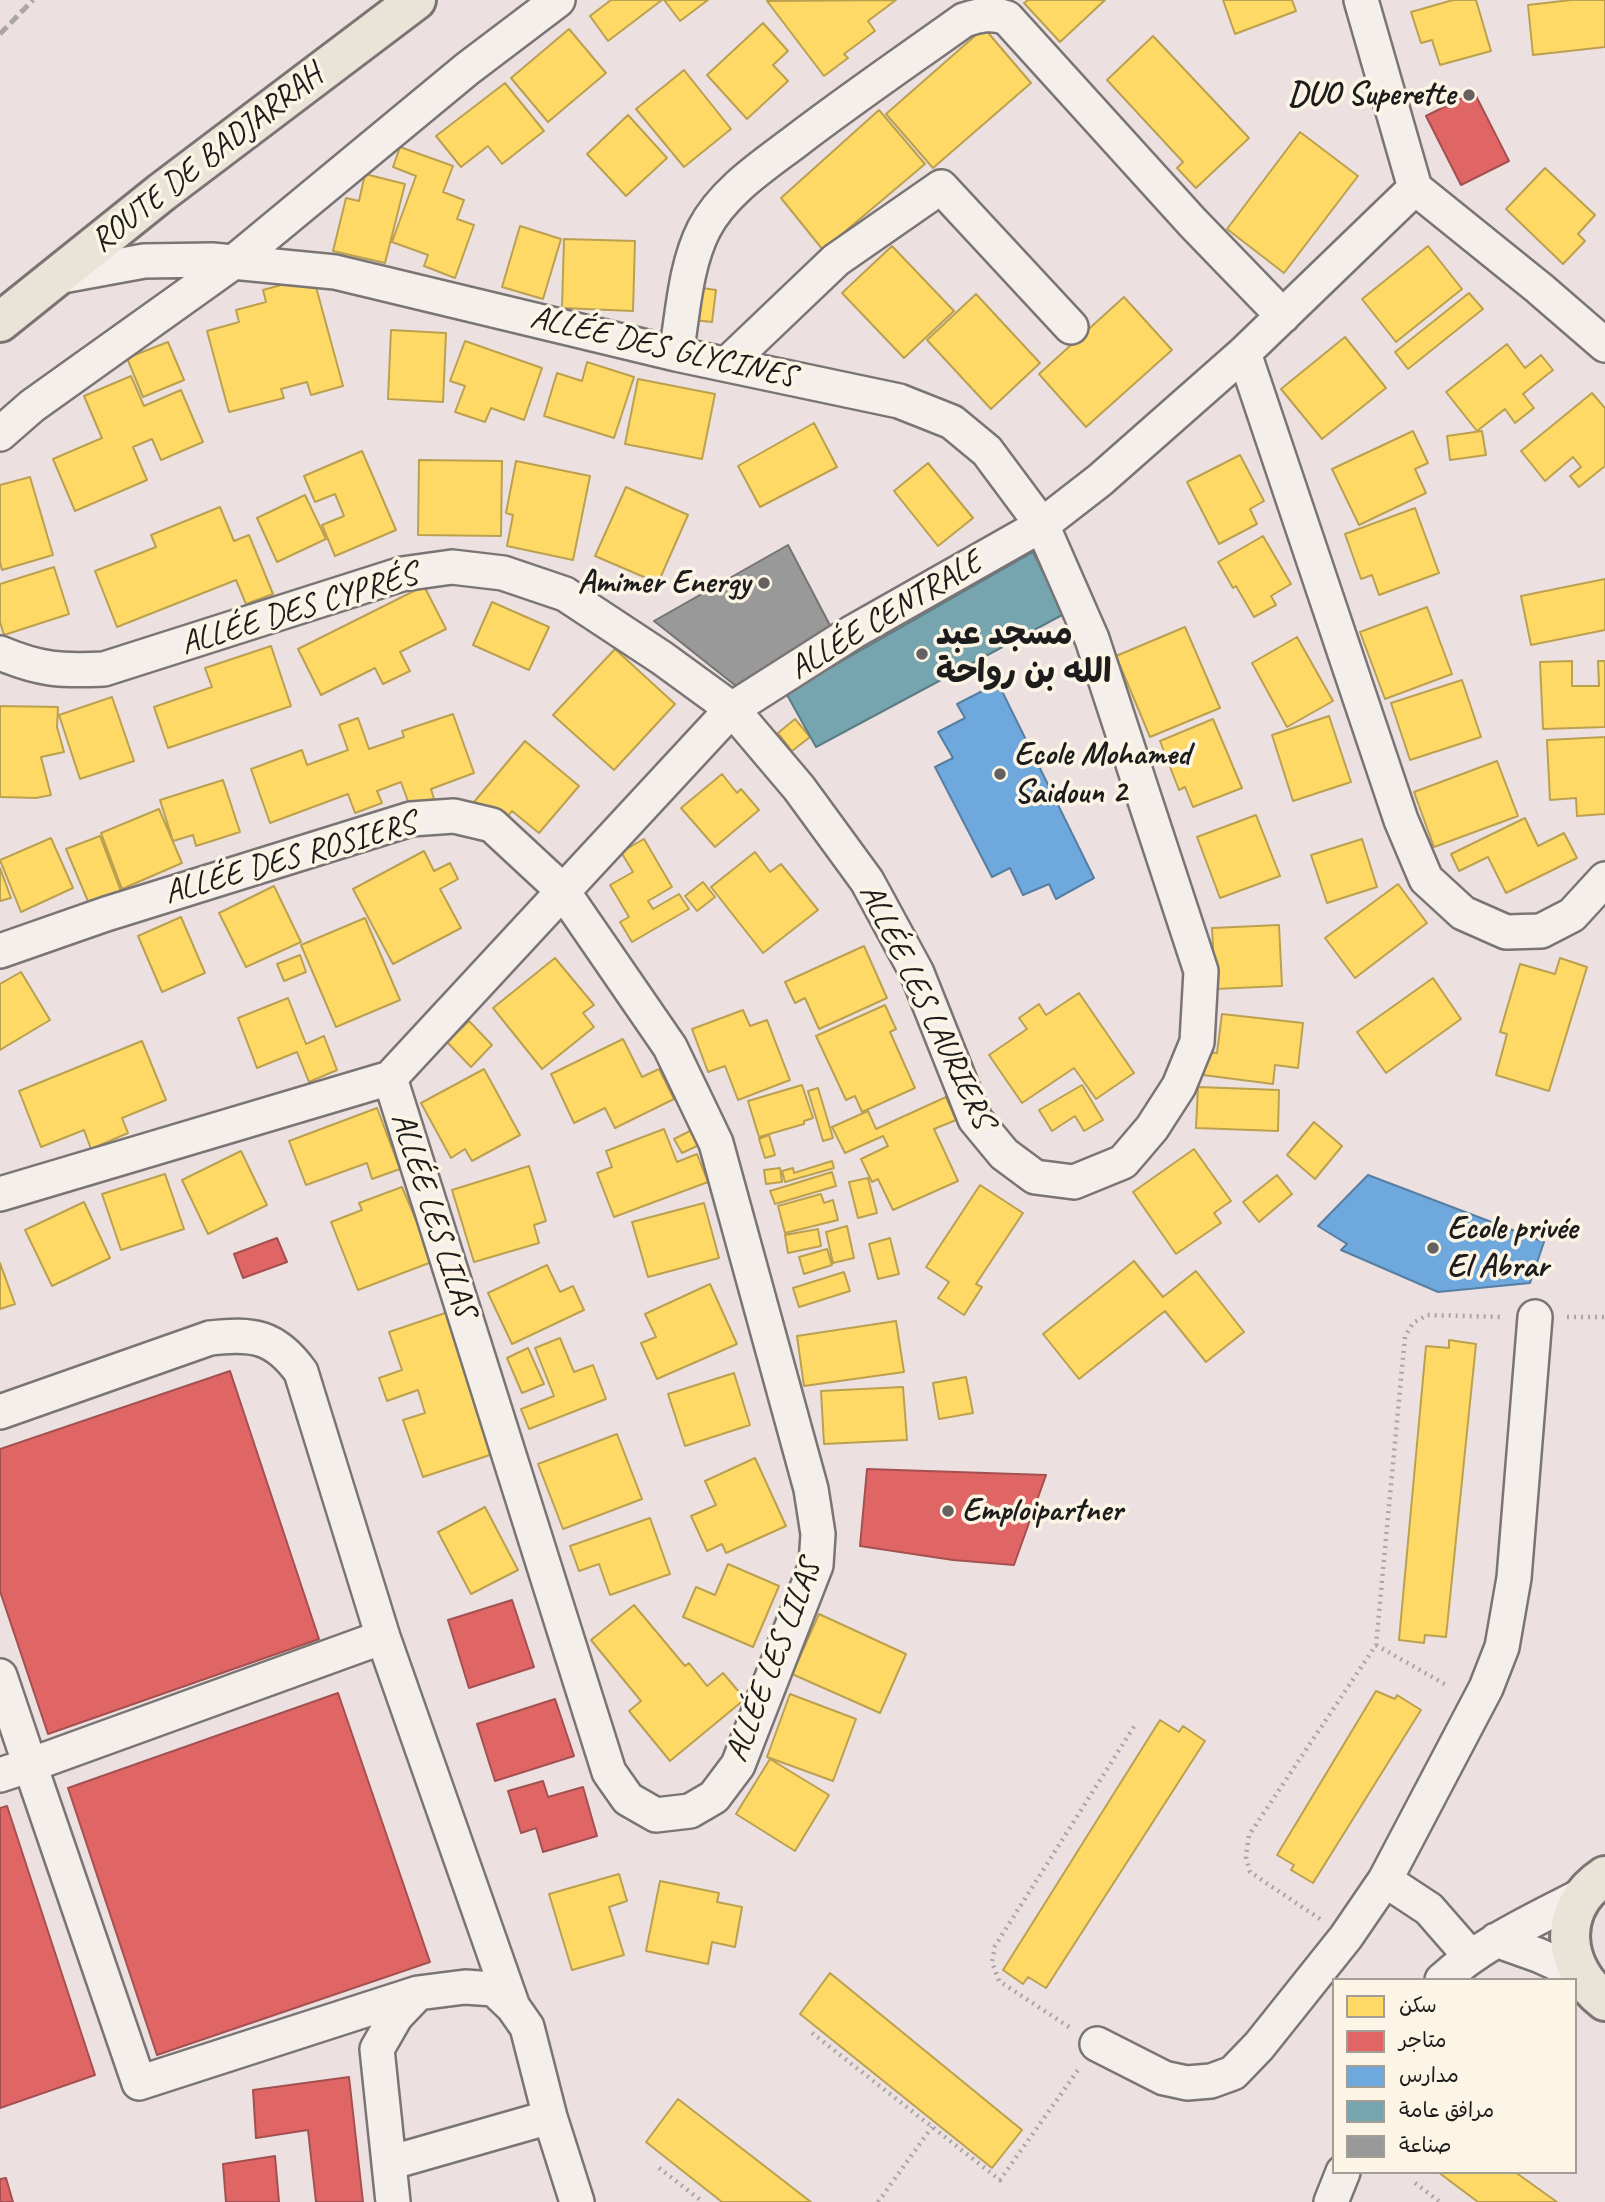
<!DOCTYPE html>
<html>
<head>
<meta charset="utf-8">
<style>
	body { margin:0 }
	#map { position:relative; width:1605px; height:2202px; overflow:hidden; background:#ece1e0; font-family:Caveat,"Playpen Sans Arabic",sans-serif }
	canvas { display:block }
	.legend { position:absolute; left:1332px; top:1978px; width:245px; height:196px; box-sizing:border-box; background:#fcf5e5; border:2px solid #a29e95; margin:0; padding:9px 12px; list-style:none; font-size:21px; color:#1c1c1c }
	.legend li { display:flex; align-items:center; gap:14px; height:35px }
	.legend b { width:35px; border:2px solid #a29e95 }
</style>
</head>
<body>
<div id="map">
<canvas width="1605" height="2202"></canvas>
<ul class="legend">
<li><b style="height:19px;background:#ffd966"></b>سكن</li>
<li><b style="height:19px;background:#e06666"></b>متاجر</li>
<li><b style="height:19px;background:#6fa8dc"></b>مدارس</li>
<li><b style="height:19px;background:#76a5af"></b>مرافق عامة</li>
<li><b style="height:19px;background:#999"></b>صناعة</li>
</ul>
</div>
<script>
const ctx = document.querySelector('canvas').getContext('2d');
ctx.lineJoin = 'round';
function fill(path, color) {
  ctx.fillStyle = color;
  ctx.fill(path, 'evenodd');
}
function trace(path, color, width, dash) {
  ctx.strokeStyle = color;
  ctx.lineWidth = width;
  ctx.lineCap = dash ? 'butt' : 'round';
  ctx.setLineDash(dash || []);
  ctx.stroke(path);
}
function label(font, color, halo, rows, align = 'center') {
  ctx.font = font + ' Caveat,"Playpen Sans Arabic",sans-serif';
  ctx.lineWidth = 7;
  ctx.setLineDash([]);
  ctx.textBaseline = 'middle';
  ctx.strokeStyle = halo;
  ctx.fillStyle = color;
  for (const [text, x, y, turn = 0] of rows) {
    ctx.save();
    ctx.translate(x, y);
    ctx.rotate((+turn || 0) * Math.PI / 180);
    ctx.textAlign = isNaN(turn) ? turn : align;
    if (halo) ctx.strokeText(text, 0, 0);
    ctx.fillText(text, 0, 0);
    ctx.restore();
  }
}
const homes = new Path2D(`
	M611 0H662L608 41 590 16Z
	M664 0H708L680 21Z
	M896 0 868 21 875 31 844 54 848 58 824 76 767 1Z
	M1028 0H1105L1060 42 1024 3Z
	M1223 0H1292L1296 11 1235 34Z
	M1453 0H1476L1491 51 1440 65 1432 40 1421 43 1411 12Z
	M1571 0H1605V47L1533 55 1528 5Z
	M763 23 788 51 773 65 788 81 747 119 707 75Z
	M984 28 1031 83 933 168 886 114Z
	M569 29 606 73 548 122 511 78Z
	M1153 36 1249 138 1196 188 1177 168 1183 162 1107 80Z
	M684 70 731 129 684 167 636 109Z
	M505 83 544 131 502 164 488 146 461 167 436 136Z
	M879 110 925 164 823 250 781 198Z
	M628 115 667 158 626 196 587 154Z
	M1300 132 1358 176 1284 273 1227 229Z
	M400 147 453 166 443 192 464 200 457 219 474 225 455 278 424 266 428 255 392 242 416 176 393 167Z
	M1545 168 1595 215 1578 234 1585 241 1563 264 1506 209Z
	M365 174 405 184 385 263 333 251 346 198 359 201Z
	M520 226 561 239 543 299 502 287Z
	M564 239 635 241 633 311 562 308Z
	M892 246 954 311 904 358 842 293Z
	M1428 246 1462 289 1396 342 1362 299Z
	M313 276 343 386 311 395 307 382 281 389 284 398 229 412 207 331 239 322 236 310 266 302 263 290Z
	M689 286 716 290 712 322 685 319Z
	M1469 293 1483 309 1408 369 1395 352Z
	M976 294 1040 363 991 409 927 340Z
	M1124 297 1172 350 1086 427 1039 374Z
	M391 330 446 333 443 402 388 399Z
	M1345 337 1386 388 1322 439 1281 389Z
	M465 341 542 368 524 420 491 408 485 422 455 412 465 386 450 381Z
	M168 342 184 380 143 397 127 358Z
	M1507 344 1525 368 1541 355 1553 370 1523 394 1534 408 1515 423 1505 409 1477 431 1446 392Z
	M587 362 634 377 614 438 544 416 557 373 582 381Z
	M131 376 144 406 181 390 203 442 161 460 152 439 133 447 147 480 75 511 53 459 102 438 84 396Z
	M638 379 715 394 702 459 625 444Z
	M1592 393 1605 408V466L1579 487 1570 476 1581 467 1573 457 1545 481 1521 451Z
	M814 423 837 467 760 507 738 466Z
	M1413 431 1428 463 1415 469 1426 493 1359 525 1332 469Z
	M1482 431 1486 455 1450 460 1447 436Z
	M362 451 396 530 335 556 322 525 344 516 335 494 315 502 304 476Z
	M1240 455 1264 501 1250 509 1257 524 1219 544 1187 482Z
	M419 460 502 461 501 536 418 535Z
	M516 461 590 476 573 560 507 546 513 515 506 513Z
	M928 463 973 518 938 546 894 491Z
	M30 477 53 555 2 570 0 562V485Z
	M626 487 688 515 658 583 595 556Z
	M305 495 326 539 277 562 257 518Z
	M220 507 234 541 249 535 273 594 246 604 236 580 117 627 95 571 156 547 151 535Z
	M1415 508 1439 573 1379 595 1372 575 1361 579 1345 534Z
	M1263 536 1291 584 1271 596 1276 605 1254 617 1236 586 1233 588 1218 562Z
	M54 567 69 614 4 635 0 622V584Z
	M1605 579V630L1531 645 1521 596Z
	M424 586 446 629 400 652 410 671 383 684 375 668 321 695 298 649Z
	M492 602 549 627 529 670 473 645Z
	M1427 607 1452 674 1385 699 1360 632Z
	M1185 627 1220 708 1150 737 1116 656Z
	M1297 637 1333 701 1287 727 1252 663Z
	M271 646 291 706 168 748 154 707 212 687 205 668Z
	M615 649 675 704 614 770 553 715Z
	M1572 661V686H1599L1598 661H1605V727L1543 729 1540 662Z
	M1462 680 1481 737 1410 760 1391 703Z
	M112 697 134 761 80 779 59 715Z
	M0 706 58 707 57 727 64 752 41 757 51 795 36 798 0 797Z
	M453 714 474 773 431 789 434 799 410 807 401 782 377 791 382 803 355 813 348 794 270 823 251 769 302 750 307 765 348 750 339 725 358 718 369 749 404 737 402 731Z
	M1329 716 1351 782 1293 801 1272 735Z
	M795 719 810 737 792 751 778 733Z
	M1213 719 1242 788 1193 807 1185 787 1179 790 1160 741Z
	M1605 737V814L1577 816 1576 798 1550 800 1547 740Z
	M525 741 579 786 539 833 512 811 501 825 474 802Z
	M1497 761 1518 816 1434 847 1414 792Z
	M722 774 737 793 741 789 759 810 715 847 681 808Z
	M223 780 240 832 196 846 193 835 173 841 160 800Z
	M159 809 182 863 122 889 101 833Z
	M1256 815 1280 876 1220 898 1197 837Z
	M1525 818 1538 846 1564 833 1577 858 1506 893 1488 857 1459 871 1451 854Z
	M100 836 122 894 90 906 66 849Z
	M51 838 73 888 21 912 0 860Z
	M644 839 672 887 648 901 653 909 679 894 689 909 632 942 620 922 629 917 610 885 633 872 621 852Z
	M1362 839 1377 887 1327 903 1311 855Z
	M424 851 434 871 450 863 458 879 440 889 461 928 393 964 353 889Z
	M755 852 770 872 781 864 818 910 763 953 711 887Z
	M0 868 11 898 0 901Z
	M703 882 715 897 697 911 685 896Z
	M1398 884 1427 923 1355 978 1325 938Z
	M274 886 301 942 246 967 219 913Z
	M181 917 205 973 162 992 138 936Z
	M365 918 400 1000 336 1027 301 945Z
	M1279 925 1282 986 1215 989 1212 928Z
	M864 946 887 998 819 1029 805 998 795 1003 785 982Z
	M300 955 306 972 284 981 277 964Z
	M555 958 594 1005 583 1013 594 1027 542 1069 493 1008Z
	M1560 958 1587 967 1549 1091 1496 1075 1507 1034 1500 1032 1520 964 1555 974Z
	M21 972 50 1020 0 1050V984Z
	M1433 978 1461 1019 1386 1073 1357 1032Z
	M1079 993 1134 1073 1096 1099 1074 1068 1022 1103 989 1055 1027 1029 1019 1018 1039 1004 1046 1015Z
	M288 998 306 1044 324 1036 337 1070 309 1082 297 1052 257 1068 238 1018Z
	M885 1005 896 1029 890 1032 915 1088 862 1112 855 1096 846 1100 816 1036Z
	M743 1010 750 1026 767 1020 790 1080 738 1100 725 1066 708 1072 692 1029Z
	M1222 1014 1303 1023 1298 1068 1275 1065 1273 1084 1203 1075 1205 1052 1217 1053Z
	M469 1021 492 1045 471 1067 447 1042Z
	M623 1039 642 1077 659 1069 674 1099 615 1128 605 1108 574 1123 551 1074Z
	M142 1041 166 1100 122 1118 128 1133 91 1149 84 1130 41 1147 19 1091Z
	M484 1069 520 1135 472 1161 465 1149 451 1158 421 1103Z
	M802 1085 813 1118 804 1121V1124L759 1137 748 1101Z
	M1082 1085 1103 1120 1084 1131 1075 1116 1052 1131 1039 1110Z
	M1198 1087 1279 1090 1278 1131 1196 1128Z
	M818 1088 833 1138 823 1141 808 1091Z
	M946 1097 956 1120 934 1129 958 1181 893 1210 878 1179 872 1182 861 1159 888 1146 883 1136 845 1153 832 1127 868 1111 876 1129Z
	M377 1108 400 1169 372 1179 367 1163 306 1185 289 1141Z
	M1314 1122 1342 1146 1315 1179 1287 1155Z
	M664 1129 677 1162 697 1154 708 1182 614 1217 597 1173 612 1167 606 1151Z
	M692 1130 699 1145 682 1153 674 1139Z
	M769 1135 775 1155 765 1158 759 1139Z
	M1194 1149 1231 1201 1214 1213 1221 1223 1176 1254 1133 1192Z
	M241 1151 267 1205 208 1234 182 1180Z
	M832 1161 834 1168 785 1182 782 1171 793 1168 794 1173Z
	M529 1166 546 1221 534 1225 539 1243 474 1262 452 1190Z
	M780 1168 782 1182 766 1184 764 1170Z
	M832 1172 836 1186 775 1204 770 1191Z
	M165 1174 184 1229 121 1250 102 1194Z
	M1277 1175 1292 1194 1259 1222 1243 1202Z
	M868 1178 877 1213 858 1218 849 1182Z
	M980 1185 1023 1213 976 1284 982 1287 964 1315 938 1298 949 1282 926 1267Z
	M402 1187 416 1220 421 1218 437 1260 358 1290 331 1222 362 1210 359 1203Z
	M821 1194 824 1203 833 1200 838 1220 785 1233 778 1206Z
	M84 1202 110 1258 52 1286 25 1230Z
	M704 1203 719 1258 648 1277 632 1222Z
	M847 1226 854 1258 833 1263 826 1232Z
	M818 1229 821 1246 788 1253 785 1235Z
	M890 1238 899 1274 878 1279 869 1244Z
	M827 1249 832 1265 804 1274 799 1257Z
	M1134 1261 1163 1297 1196 1271 1244 1332 1206 1362 1165 1311 1079 1379 1043 1334Z
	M0 1263 15 1304 0 1309Z
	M547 1265 560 1292 573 1286 584 1310 512 1344 488 1293Z
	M844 1272 850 1291 799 1307 793 1288Z
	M710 1284 737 1344 657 1379 641 1343 656 1337 645 1314Z
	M454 1310 499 1452 423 1477 403 1420 425 1413 418 1390 387 1401 379 1378 402 1370 389 1332Z
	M896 1321 904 1372 804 1386 797 1336Z
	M560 1338 574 1372 593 1365 606 1399 529 1429 521 1409 554 1396 535 1348Z
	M1449 1340 1476 1344 1446 1637 1425 1635 1424 1643 1399 1640 1426 1346 1449 1348Z
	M528 1348 544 1384 522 1393 507 1358Z
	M734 1373 750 1425 685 1446 668 1394Z
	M966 1377 973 1413 939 1419 933 1383Z
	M903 1387 907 1440 824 1444 821 1391Z
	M617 1434 642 1499 563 1529 538 1464Z
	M755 1458 786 1526 726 1553 722 1544 707 1551 691 1516 716 1505 705 1481Z
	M485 1507 518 1570 471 1594 438 1532Z
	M650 1518 670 1574 610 1595 599 1564 579 1571 570 1546Z
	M728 1564 779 1586 753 1647 683 1617 696 1587 715 1595Z
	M634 1605 685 1666 689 1663 707 1686 723 1673 745 1699 670 1761 629 1711 641 1701 591 1640Z
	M819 1614 906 1654 880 1713 792 1674Z
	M1376 1691 1395 1699 1397 1695 1421 1710 1313 1883 1291 1870 1294 1865 1277 1855Z
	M790 1694 856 1719 833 1781 767 1757Z
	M1160 1720 1179 1732 1183 1726 1205 1741 1046 1988 1028 1977 1023 1984 1003 1970Z
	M770 1759 829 1795 795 1851 736 1814Z
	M619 1874 627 1901 609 1907 624 1955 572 1970 549 1894Z
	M660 1881 719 1893 717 1902 742 1907 735 1947 712 1942 708 1964 646 1951Z
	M830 1973 1022 2130 992 2168 800 2014Z
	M678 2099 811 2202H722L646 2142Z
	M1438 2172H1515L1557 2202H1478Z`);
fill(homes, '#ffd966');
trace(homes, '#bba050', 2);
const shops = new Path2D(`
	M1474 92 1509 161 1461 185 1426 116Z
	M277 1238 287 1262 243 1278 234 1254Z
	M230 1371 319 1639 48 1734 0 1591V1449Z
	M867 1469 1046 1475 1014 1565 953 1560 860 1546Z
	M512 1600 534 1667 469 1688 448 1620Z
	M338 1693 430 1962 157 2055 68 1788Z
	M555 1699 574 1756 495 1781 477 1724Z
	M543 1781 548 1797 583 1787 597 1836 543 1852 536 1828 521 1833 508 1791Z
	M7 1806 95 2075 0 2108V1808Z
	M349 2077 363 2202H316L308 2130 256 2138 253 2090Z
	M275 2156 279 2202H226L223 2164Z
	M6 2178 13 2202H0V2179Z`);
fill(shops, '#e06666');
trace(shops, '#a55050', 2);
const schools = new Path2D(`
	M998 683 1094 878 1056 899 1049 884 1023 895 1010 868 992 877 935 767 953 758 938 732 965 718 957 704Z
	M1368 1175 1544 1242 1530 1283 1438 1292 1341 1250 1347 1244 1318 1226Z`);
fill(schools, '#6fa8dc');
trace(schools, '#567ea2', 2);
const public = new Path2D(`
	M1033 552 1064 614 816 747 786 693Z`);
fill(public, '#76a5af');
trace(public, '#5b7c83', 2);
const industry = new Path2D(`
	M788 545 835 635 741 690 654 621Z`);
fill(industry, '#999');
trace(industry, '#747474', 2);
const minor = new Path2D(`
	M1361 0 1415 188 1539 288 1605 345
	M1244 353 1401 820 1426 879 1463 913 1506 932 1541 931 1572 915 1605 879
	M676 354C683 314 685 266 704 229 723 192 763 166 796 141 851 99 908 60 964 20 980 15 991 12 1007 18L1193 223 1283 316
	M727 364 836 260 941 187 1071 327
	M0 434 32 406 235 261 467 69 558 0
	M0 653C41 670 60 671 104 669L402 574 452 567 503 573 565 594 662 658 732 709 799 788 867 881 917 973 975 1119 1004 1154 1035 1177 1074 1182 1123 1162 1152 1128 1179 1086 1197 1042 1201 971 1092 639 1042 525 987 451 952 422 899 401 676 354 335 272 212 260 144 261 57 277
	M0 951 106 914 411 819 454 816 492 825 562 890 670 1047 716 1143 811 1489 818 1534 816 1565 738 1765 714 1797 690 1811 656 1815 628 1799 609 1772 390 1078
	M390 1078 732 709 853 632 1042 525 1100 480 1244 353 1415 188
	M0 1194 390 1078
	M0 1412 210 1338C253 1333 275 1336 301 1372L383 1637 513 2007
	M383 1637 30 1765 139 2083 418 1993
	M0 1676 30 1765 0 1775
	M1385 1880 1429 1909 1470 1956
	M1496 1940 1538 1955 1578 1973
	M1442 1980C1484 1942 1535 1920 1584 1894
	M1097 2044 1164 2078 1187 2083 1211 2081 1233 2073 1259 2046 1346 1937 1385 1880 1486 1688 1502 1647 1514 1578 1535 1317
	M389 2163 550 2117
	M393 2202 377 2049 396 2016 418 1993 465 1987 494 1989 513 2007 527 2027 550 2117 577 2202
	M1331 2202 1343 2172`);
const major = new Path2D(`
	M0 322 162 192 416 0
	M1605 1876C1556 1908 1561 1967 1605 2001`);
trace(minor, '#7a7574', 38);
trace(major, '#7a7574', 44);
trace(new Path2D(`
	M1567 1317H1605
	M1376 1645 1448 1686
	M1320 1919 1250 1872 1246 1857 1249 1835 1376 1645 1405 1336 1413 1323 1427 1315 1503 1317
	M1069 2027 999 1981 992 1962 995 1946 1135 1725
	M812 2033 1000 2180 1078 2070
	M659 2168 703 2202
	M1415 2183 1440 2202
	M878 2202 932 2127`), '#aaa6a4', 4.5, [2, 5]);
trace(minor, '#f4efea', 33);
trace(major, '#eae4d8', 38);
trace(new Path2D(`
	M0 34 33 0`), '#aaa6a4', 5, [10, 5]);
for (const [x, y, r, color] of [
	[1469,95,7,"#656161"],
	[764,583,7,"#656161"],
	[922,654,7,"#656161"],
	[1000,774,7,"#656161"],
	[1433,1248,7,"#656161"],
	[948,1511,7,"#656161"]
]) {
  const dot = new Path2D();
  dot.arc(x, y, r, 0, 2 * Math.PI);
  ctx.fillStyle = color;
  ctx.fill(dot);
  trace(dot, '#fcf5e5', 2.5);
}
label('bold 33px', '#1c1c1c', '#fcf5e5', [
	["DUO Superette",1455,95,"right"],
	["Amimer Energy",750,583,"right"],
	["مسجد عبد",936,635],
	["الله بن رواحة",936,673],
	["Ecole Mohamed",1014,755],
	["Saidoun 2",1014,793],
	["Ecole privée",1447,1229],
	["El Abrar",1447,1267],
	["Emploipartner",962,1511]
], 'left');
label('33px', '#1c1c1c', '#fcf5e5', [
	["ROUTE DE BADJARRAH",207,159,-38],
	["ALLÉE DES GLYCINES",663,348,13],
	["ALLÉE DES CYPRÉS",299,610,-17],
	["ALLÉE CENTRALE",886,616,-31],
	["ALLÉE DES ROSIERS",290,859,-16],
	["ALLÉE LES LAURIERS",926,1006,64],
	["ALLÉE LES LILAS",433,1215,72],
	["ALLÉE LES LILAS",774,1661,-69]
]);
</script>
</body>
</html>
